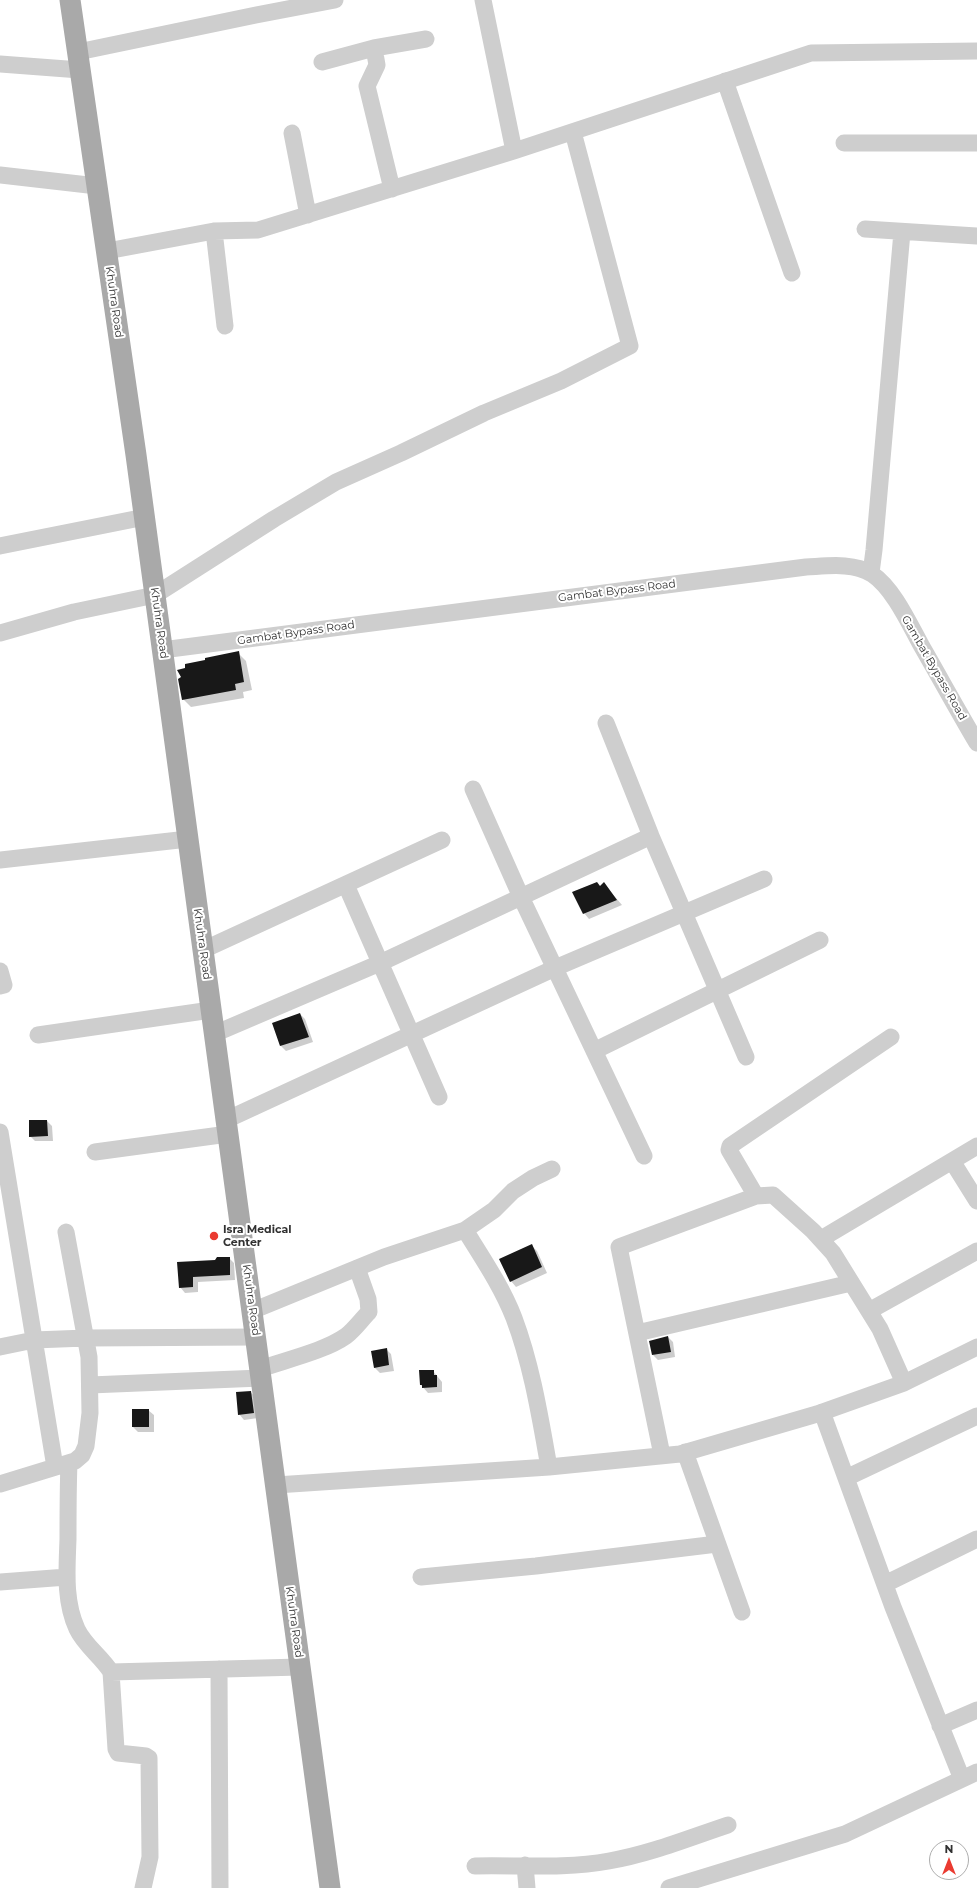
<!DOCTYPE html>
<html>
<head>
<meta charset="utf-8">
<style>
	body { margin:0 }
	#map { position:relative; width:977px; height:1888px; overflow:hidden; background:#fff; font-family:Montserrat,sans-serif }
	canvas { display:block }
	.north { position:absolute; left:929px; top:1840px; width:40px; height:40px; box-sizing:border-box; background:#fff; border:1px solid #adadad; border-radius:50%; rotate:0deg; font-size:11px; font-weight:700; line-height:16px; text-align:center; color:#313131 }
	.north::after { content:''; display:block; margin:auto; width:14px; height:18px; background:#ea3b31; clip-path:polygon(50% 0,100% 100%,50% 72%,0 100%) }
</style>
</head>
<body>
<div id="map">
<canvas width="977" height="1888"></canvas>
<div class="north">N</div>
</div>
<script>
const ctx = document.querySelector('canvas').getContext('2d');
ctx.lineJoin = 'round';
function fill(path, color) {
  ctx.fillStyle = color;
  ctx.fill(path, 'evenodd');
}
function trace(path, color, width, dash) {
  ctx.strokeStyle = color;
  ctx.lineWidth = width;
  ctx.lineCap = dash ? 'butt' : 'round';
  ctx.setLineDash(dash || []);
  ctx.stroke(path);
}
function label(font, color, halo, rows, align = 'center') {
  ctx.font = font + ' Montserrat,sans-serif';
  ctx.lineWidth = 4;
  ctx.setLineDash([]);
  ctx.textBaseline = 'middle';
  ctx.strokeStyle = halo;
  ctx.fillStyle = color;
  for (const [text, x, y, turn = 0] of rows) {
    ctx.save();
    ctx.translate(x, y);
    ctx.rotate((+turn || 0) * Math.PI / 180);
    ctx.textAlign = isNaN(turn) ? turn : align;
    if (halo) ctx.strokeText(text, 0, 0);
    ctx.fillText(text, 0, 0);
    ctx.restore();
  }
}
fill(new Path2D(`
	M238 653 246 661 252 690 243 692 244 698 191 707 183 699Z
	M604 884 622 905 589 919 584 913 600 887Z
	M300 1014 305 1019 313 1042 286 1051 281 1046 273 1023Z
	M47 1121 52 1126 53 1141H35L30 1136Z
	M531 1245 537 1251 547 1273 516 1287 511 1281Z
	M229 1258 234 1263 235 1280 198 1282V1292L185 1293 180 1287 178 1263 216 1261Z
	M668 1337 673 1342 675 1357 658 1360 653 1355Z
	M386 1349 391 1354 394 1371 380 1373 374 1367Z
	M420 1371H433L442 1382V1392L428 1393 421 1385Z
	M250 1392 256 1397 258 1418 244 1420 239 1414Z
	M148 1410 154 1415V1432H138L133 1427Z`), '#0003');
fill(new Path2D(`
	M239 651 244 682 235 684 236 690 182 700 178 679 181 677 177 670 185 668V664L205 660V658Z
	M597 882 600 886 604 882 617 900 583 914 572 892Z
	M300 1013 309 1037 280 1046 272 1023Z
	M29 1120H47L48 1136 29 1137Z
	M532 1244 542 1267 510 1282 499 1259Z
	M217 1257H230V1275L193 1277V1287L179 1288 177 1262 215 1260Z
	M668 1336 671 1352 652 1355 649 1341Z
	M387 1348 389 1365 374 1368 371 1351Z
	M419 1370H434V1375H437V1387L422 1388V1385H420Z
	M251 1391 254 1413 238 1415 236 1392Z
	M132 1409H149V1427H132Z`), '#181818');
trace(new Path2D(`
	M483 0 514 151
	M374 48 377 65 367 86 392 189
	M78 52 256 15 335 0
	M322 62 374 48 426 39
	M0 64 80 70
	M725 81 792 273
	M292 133 308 215
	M844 143H977
	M0 175 97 186
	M865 229 977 236
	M214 231 225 326
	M107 251 214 231 258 230 514 151 811 53 977 51
	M0 546 145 517
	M871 573 874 550 902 232
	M0 633 74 612 155 595 274 519 336 482 401 453 484 413 561 381 630 346 573 132
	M162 650 806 567C827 566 853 562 872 574 893 588 909 623 921 645 940 678 958 711 977 743
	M606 723 651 836 746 1057
	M473 789 521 897 644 1156
	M0 860 188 839
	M346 885 439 1097
	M203 950 442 840
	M0 971 4 985 0 986
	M214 1034 380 963 651 836
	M38 1035 211 1010
	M891 1037 730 1146 729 1150 756 1196 773 1195 813 1231 833 1253 880 1329 904 1383
	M594 1051 820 940
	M226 1120 555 968 764 879
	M0 1132 55 1467
	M95 1152 228 1134
	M952 1161 977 1201
	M465 1230C483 1259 502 1287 514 1318 532 1366 540 1417 549 1467
	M821 1239 977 1146
	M252 1311 384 1257 465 1230 494 1210 513 1191 533 1178 552 1169
	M869 1311 977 1251
	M637 1333 851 1283
	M0 1347 34 1340 86 1338 256 1337
	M260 1369C285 1360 325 1351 346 1336 355 1329 361 1320 369 1312L368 1299 357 1268
	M90 1385 261 1378
	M822 1412 893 1607 962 1779
	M685 1452 742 1612
	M662 1455 619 1247 756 1196
	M69 1463C68 1488 68 1514 68 1539 67 1569 64 1601 77 1629 85 1646 101 1656 111 1672L116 1749 118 1753 146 1756 149 1758 150 1857 143 1888
	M846 1478 977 1416
	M0 1484 75 1461 82 1455 86 1446 90 1413 89 1357 66 1232
	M276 1485 549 1467 680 1454 817 1414 904 1383 977 1347
	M421 1577 536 1566 717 1544
	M0 1582 67 1577
	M885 1584 977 1539
	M219 1669 220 1888
	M111 1672 300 1667
	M940 1726 977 1710
	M525 1865 527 1888
	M475 1866C519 1865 565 1869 609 1861 650 1854 689 1838 728 1825
	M669 1888 845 1834 977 1772`), '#cecece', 17);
trace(new Path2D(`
	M70 0 136 455 330 1888`), '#a9a9a9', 21);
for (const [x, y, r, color] of [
	[214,1236,5,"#ea3b31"]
]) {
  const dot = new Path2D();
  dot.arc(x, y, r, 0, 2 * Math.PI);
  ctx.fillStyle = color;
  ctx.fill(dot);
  trace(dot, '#fff', 1.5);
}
label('11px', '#313131', '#fff', [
	["Khuhra Road",114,302,82],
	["Gambat Bypass Road",617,591,-7],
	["Khuhra Road",159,623,82],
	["Gambat Bypass Road",296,633,-8],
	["Gambat Bypass Road",934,668,60],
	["Khuhra Road",202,944,82],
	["Khuhra Road",251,1300,82],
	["Khuhra Road",294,1622,82]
]);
label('bold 11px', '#313131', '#fff', [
	["Isra Medical",223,1230],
	["Center",223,1243]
], 'left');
</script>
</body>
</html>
